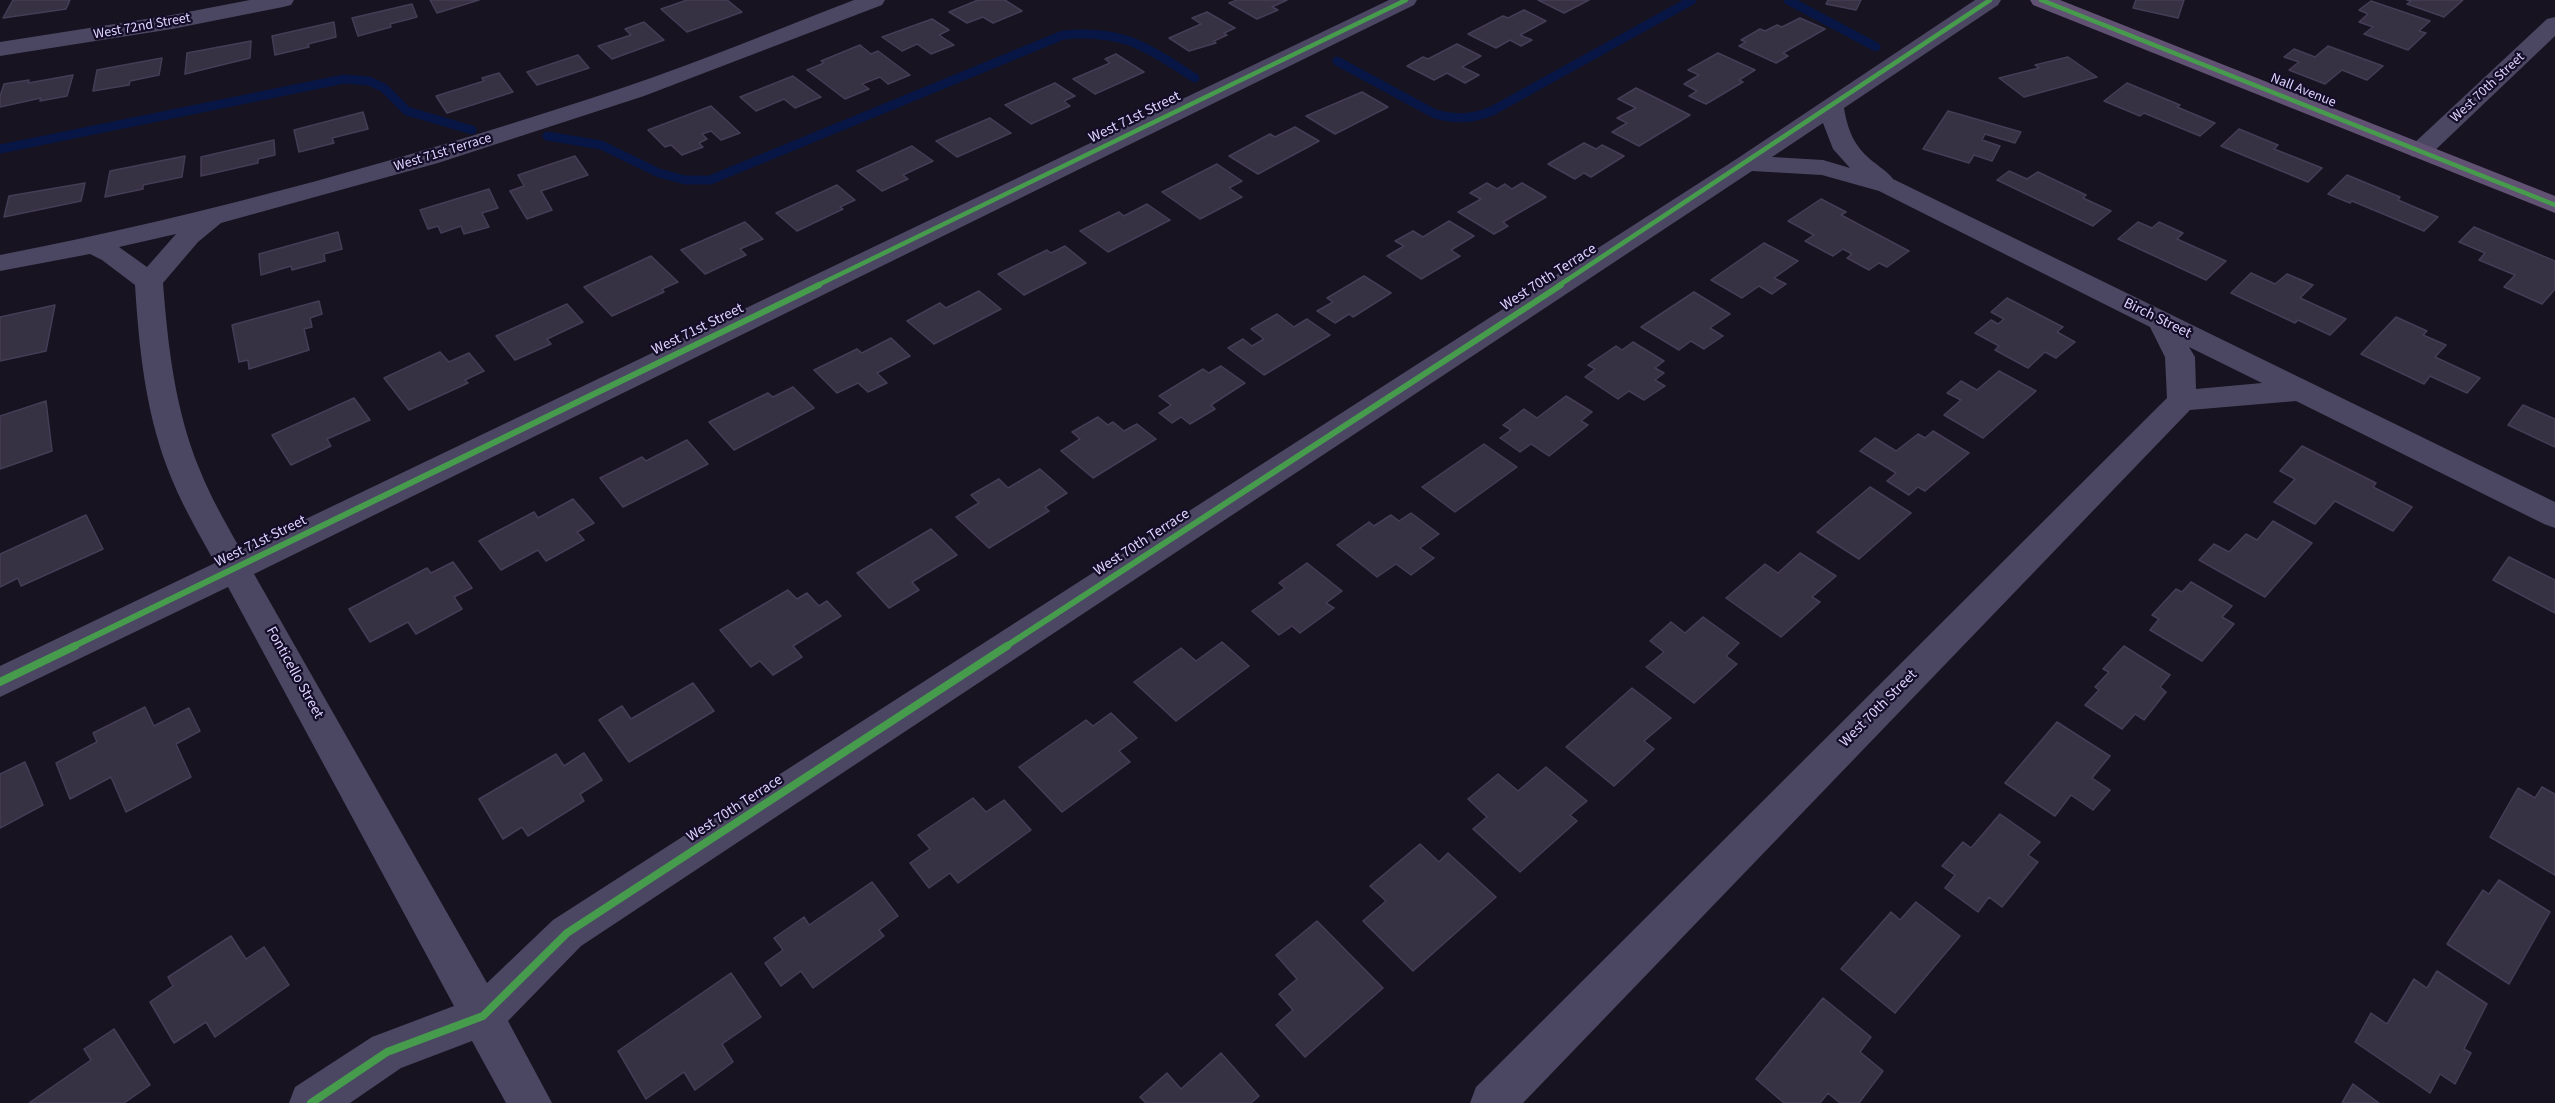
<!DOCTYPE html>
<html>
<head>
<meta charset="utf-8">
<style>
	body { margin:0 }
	canvas { display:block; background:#171321 }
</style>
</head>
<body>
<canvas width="2555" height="1103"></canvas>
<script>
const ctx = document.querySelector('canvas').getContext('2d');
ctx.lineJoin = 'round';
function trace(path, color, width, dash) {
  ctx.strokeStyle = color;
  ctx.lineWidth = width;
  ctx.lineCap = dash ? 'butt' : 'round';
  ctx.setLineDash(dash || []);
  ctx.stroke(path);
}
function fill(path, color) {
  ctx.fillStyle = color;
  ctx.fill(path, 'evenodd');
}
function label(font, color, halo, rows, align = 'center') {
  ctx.font = font + ' "Source Sans 3",sans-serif';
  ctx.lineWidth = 4.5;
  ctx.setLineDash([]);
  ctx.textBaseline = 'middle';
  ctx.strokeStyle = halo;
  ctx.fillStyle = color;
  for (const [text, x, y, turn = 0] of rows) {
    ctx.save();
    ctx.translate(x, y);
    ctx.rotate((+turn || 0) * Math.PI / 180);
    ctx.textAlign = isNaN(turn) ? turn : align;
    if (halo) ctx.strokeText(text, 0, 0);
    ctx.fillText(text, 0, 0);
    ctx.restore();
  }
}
trace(new Path2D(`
	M1788 0 1876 47
	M1337 61 1435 114C1455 120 1473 119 1492 111L1692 0
	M547 136 601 145 659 173 685 180H710L1063 35C1123 29 1146 47 1195 78
	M0 149 344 79 369 81 384 88 407 111 472 130`), '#071644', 9);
const building = new Path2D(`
	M13 0H70L66 9 3 18Z
	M430 0H479L437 13Z
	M687 0H727L742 12 687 32 661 9Z
	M978 0H1005L1022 11 993 23 983 17 967 23 949 12Z
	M1237 0H1287L1272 7 1278 10 1257 19 1229 3Z
	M1538 0H1589L1564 13Z
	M1828 0H1861L1856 10 1826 4Z
	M2136 0H2184L2178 18 2133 8Z
	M2407 0H2463L2444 17 2407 4 2411 1Z
	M2371 1 2430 21 2419 31 2426 33 2408 50 2364 34 2373 27 2359 22 2368 14 2359 10Z
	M412 4 417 17 390 24 391 27 358 36 352 18Z
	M1524 10 1546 21 1520 35 1532 40 1521 46 1510 40 1496 48 1468 34 1503 16 1508 18Z
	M1207 12 1235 28 1224 33 1227 35 1214 41 1216 43 1189 51 1169 38 1201 24 1192 18Z
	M1800 18 1825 29 1783 53 1788 56 1776 63 1739 46 1746 42 1741 40 1760 29 1765 31 1777 25 1782 27Z
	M932 19 949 30 939 35 954 45 931 54 917 44 902 51 882 37Z
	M334 22 336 37 308 44 309 47 275 55 272 36Z
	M644 22 664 40 612 59 598 46 631 35 625 29Z
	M251 41 250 58 185 74 187 53Z
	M1457 44 1481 56 1462 67 1479 75 1465 83 1447 73 1434 80 1407 66 1423 57 1428 59Z
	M860 45 871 54 878 51 910 75 888 84 880 77 862 84 869 89 845 99 807 70 824 63 821 61Z
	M2328 46 2383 66 2367 80 2342 70 2325 84 2289 70 2299 62 2284 57 2294 49 2315 57Z
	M1718 53 1755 70 1739 80 1743 82 1706 104 1689 96 1697 91 1684 84 1699 75 1688 70Z
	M1116 54 1144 72 1095 94 1073 79 1110 63 1105 59Z
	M578 55 589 68 537 85 527 72Z
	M2068 57 2097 77 2024 97 1999 78 2039 68 2035 65Z
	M162 58 159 75 130 81 129 85 93 91 97 70Z
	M499 73 513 92 447 113 436 96 484 81 482 78Z
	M73 75 67 96 40 101 41 98 0 107V96L4 84 29 80 28 83Z
	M793 76 821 97 795 108 784 99 756 111 740 97Z
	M1055 83 1075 96 1064 101 1070 106 1031 124 1005 105Z
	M2127 83 2180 105 2177 107 2215 123 2200 136 2144 113 2140 116 2104 101Z
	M1636 88 1690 115 1639 146 1612 132 1627 123 1617 118 1636 108 1618 99Z
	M1362 92 1388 107 1335 134 1306 116Z
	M711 106 740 133 721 140 711 131 702 134 707 139 699 143 703 147 682 155 671 145 665 147 648 130Z
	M1948 111 2021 132 2015 143 1985 134 1982 140 2000 146 1992 161 1974 155 1969 163 1923 149Z
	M363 112 368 129 332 138 334 143 299 152 294 130Z
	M990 118 1011 133 957 157 936 141Z
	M1295 127 1319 141 1258 174 1229 156 1270 134 1275 137Z
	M2239 129 2278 145 2274 149 2322 168 2308 182 2221 146Z
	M274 140 275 155 258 159V163L201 176V157Z
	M1584 143 1596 149 1602 145 1624 156 1591 177 1584 173 1575 179 1548 164Z
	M912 146 933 161 903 175 908 179 882 191 857 171Z
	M185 156 182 177 143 185V189L105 197 110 171Z
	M575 156 588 175 541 191 552 210 527 219 510 191 524 186 518 175Z
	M1217 164 1242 181 1229 188 1242 197 1200 219 1162 192Z
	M2009 171 2027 179 2038 172 2086 195 2083 198 2111 211 2093 226 1997 180Z
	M2347 175 2400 197 2398 200 2438 217 2424 231 2352 201 2350 203 2328 194Z
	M85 183 81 201 4 217 9 196Z
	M1487 183 1497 189 1505 184 1512 189 1522 183 1546 197 1503 222 1508 226 1494 234 1458 212 1481 199 1470 193Z
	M837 185 855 200 840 207 843 209 797 231 776 213Z
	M489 189 498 208 482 213 489 227 464 234 461 226 441 233 438 226 428 229 420 210Z
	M1821 199 1846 212 1841 215 1909 251 1887 267 1879 263 1869 270 1847 258 1852 254 1843 249 1833 256 1805 241 1814 235 1788 221Z
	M1147 204 1170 220 1108 252 1080 231 1119 212 1124 216Z
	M1449 221 1474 236 1451 250 1460 256 1421 279 1387 256 1404 246 1395 241 1413 231 1423 237Z
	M745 222 763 239 740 249 746 255 705 274 681 250Z
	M2138 222 2152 228 2159 222 2183 233 2177 239 2226 261 2206 280 2118 239Z
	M2474 227 2555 261V289L2542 304 2504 287 2515 275 2479 260 2485 253 2459 242Z
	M338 232 342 249 324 254 325 261 292 270 291 266 261 275 259 254Z
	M1764 243 1798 261 1774 278 1786 284 1772 294 1759 286 1742 298 1711 280Z
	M1065 246 1086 263 1024 295 998 274 1047 250 1051 253Z
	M651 256 678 282 662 289 664 292 612 316 584 287Z
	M2251 273 2275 284 2287 274 2313 285 2300 298 2346 319 2330 335 2298 320 2295 323 2231 293Z
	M1364 276 1391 293 1353 317 1349 314 1335 323 1317 311 1333 302 1327 298Z
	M979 291 1001 309 934 344 907 321 940 303 946 308Z
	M1694 292 1730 314 1710 328 1723 336 1704 349 1691 341 1679 350 1641 327Z
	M2007 298 2063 327 2057 332 2075 342 2056 358 2045 352 2028 368 1995 350 1999 346 1975 333 1991 320 1998 324 2004 319 1991 312Z
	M319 301 322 314 310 318 312 327 304 329 309 350 249 369 248 360 239 362 232 325Z
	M567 304 583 322 547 339 551 344 515 360 496 336Z
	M55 305 46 351 0 361V317Z
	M1277 314 1294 327 1307 319 1330 335 1264 375 1228 348 1243 339 1252 346 1264 339 1251 329Z
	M2396 317 2427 331 2423 335 2446 345 2435 357 2480 378 2467 393 2430 376 2424 384 2361 354Z
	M891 338 910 356 877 373 887 383 868 392 858 383 837 393 814 370 857 349 862 353Z
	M1633 342 1664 361 1655 368 1664 373 1655 380 1665 386 1644 400 1629 391 1618 399 1585 377 1595 369 1588 365 1616 346 1622 350Z
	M440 352 449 362 469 353 484 371 465 380 468 383 409 410 384 378Z
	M1221 366 1245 383 1211 405 1215 409 1190 424 1181 417 1172 423 1159 413 1171 405 1159 396 1203 369 1209 373Z
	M1999 371 2036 391 1983 438 1944 415 1961 400 1947 393 1961 381 1977 390Z
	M793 387 814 408 734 450 709 422 768 393 773 397Z
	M1566 396 1592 412 1581 421 1588 425 1549 456 1531 444 1520 452 1500 438 1511 430 1503 425 1524 409 1537 418Z
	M354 398 370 420 327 439 331 446 291 465 272 435Z
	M46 401 52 451 0 469V416Z
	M2523 405 2555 419V447L2508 425Z
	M1098 417 1108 425 1113 422 1124 431 1137 424 1156 439 1093 478 1061 451 1080 439 1072 432Z
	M1933 431 1969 453 1925 491 1918 487 1909 495 1887 481 1896 473 1860 451 1875 438 1896 451 1918 434 1925 438Z
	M687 440 708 464 623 507 600 478 642 457 646 461Z
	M1484 444 1517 467 1455 512 1422 487Z
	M2302 446 2376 483 2373 487 2412 507 2393 531 2335 501 2315 524 2274 502 2295 479 2280 471Z
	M1040 469 1067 493 1045 507 1049 511 989 548 956 517 979 503 971 495 999 479 1008 488Z
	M1870 487 1911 513 1859 559 1817 532Z
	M573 499 594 523 577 532 584 540 546 561 538 550 501 570 479 541 534 512 538 518Z
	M1411 513 1439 534 1420 548 1434 558 1411 575 1396 564 1377 577 1337 545 1369 522 1374 526 1391 515 1399 521Z
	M86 515 103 549 21 586 18 578 0 587V554Z
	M2273 521 2312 543 2265 597 2199 560 2214 544 2229 552 2246 534 2257 540Z
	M931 529 957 555 912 582 919 590 889 608 857 573Z
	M1800 553 1836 576 1812 597 1820 602 1781 637 1726 598 1765 564 1778 573Z
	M2509 557 2555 580V613L2493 580Z
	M453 562 472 588 454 597 462 609 416 634 408 622 370 642 349 609 427 568 431 573Z
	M1307 563 1342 591 1326 603 1334 608 1300 633 1292 626 1279 635 1252 611 1285 588 1279 583Z
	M2191 582 2232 606 2222 617 2234 624 2202 661 2150 630 2159 619 2152 615 2176 589 2182 592Z
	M788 590 797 599 807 593 819 606 827 601 841 616 793 646 802 657 773 675 760 661 751 667 720 630Z
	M1703 617 1739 643 1726 656 1737 664 1694 703 1646 667 1664 652 1650 641 1671 622 1685 633Z
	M1222 642 1249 666 1176 721 1134 682 1181 648 1196 661Z
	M2124 646 2170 675 2160 687 2166 692 2144 720 2135 714 2122 729 2085 705 2099 690 2095 687 2109 672 2103 669Z
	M693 683 714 711 629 762 599 720 622 706 631 719Z
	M1632 688 1671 718 1644 741 1654 749 1614 786 1566 747Z
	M145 707 154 726 189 708 200 731 176 744 191 777 126 812 111 777 70 799 56 763 97 742 93 733Z
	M1111 713 1137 738 1119 751 1130 762 1062 812 1019 767 1086 720 1093 726Z
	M2057 722 2110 756 2092 778 2110 790 2093 810 2071 795 2055 816 2005 783Z
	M584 753 602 780 580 794 584 801 528 836 522 827 503 839 479 799 556 754 564 766Z
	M25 762 43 805 0 828V774Z
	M1546 767 1587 801 1570 815 1577 821 1520 872 1473 829 1487 817 1468 799 1498 774 1518 791Z
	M2542 787 2555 794V875L2490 837 2518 788 2535 798Z
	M973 798 986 812 1004 800 1031 830 958 883 950 873 929 888 910 863 930 849 918 835Z
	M2000 814 2040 842 2028 855 2038 862 2002 907 1989 897 1978 912 1945 888 1955 875 1942 866 1963 842 1971 848Z
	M1420 844 1439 862 1448 853 1496 897 1413 971 1363 921 1386 901 1370 886Z
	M2499 880 2550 912 2509 984 2447 944 2483 890 2489 894Z
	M872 882 898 916 879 930 884 936 813 988 801 971 781 986 765 963 783 950 774 938 804 917 809 925Z
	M1916 902 1960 936 1895 1013 1841 969 1891 912 1900 920Z
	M1317 921 1383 988 1305 1057 1276 1025 1293 1010 1279 994 1297 979 1276 955Z
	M231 936 246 959 264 947 289 985 215 1037 206 1022 174 1043 150 1002 173 986 168 977Z
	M2437 971 2487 1004 2464 1049 2471 1053 2455 1084 2440 1074 2430 1093 2355 1042 2371 1013 2387 1024 2414 979 2427 988Z
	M731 973 761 1017 722 1044 733 1062 695 1090 684 1072 646 1099 618 1051Z
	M1823 998 1871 1037 1860 1052 1883 1071 1859 1103H1840L1828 1093 1820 1103H1784L1756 1079Z
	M114 1029 150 1085 124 1103H29L91 1060 84 1049Z
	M1221 1053 1259 1096 1251 1103H1146L1140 1097 1167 1073 1181 1089Z
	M2353 1084 2379 1103H2342Z`);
fill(building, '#363143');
trace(building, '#443d56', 1.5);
fill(new Path2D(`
	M250 0H294L291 5 283 7 172 29 0 56V42L172 15Z
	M854 0H885L882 5 644 96 438 163 221 223 198 242 163 283C168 347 175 409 199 468 210 496 226 524 241 550L1389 0H1417L1414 5 254 574 487 983 553 920 1738 158 1975 0H2001L1998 5 1844 108C1848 132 1855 148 1875 163 1881 168 1888 172 1893 179L2555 502V528L2544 524 2296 401 2190 410 1523 1103H1470L1476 1087 2167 398 2165 357 2150 327 1879 191 1822 175 1752 171 581 946 508 1021 552 1103H506L472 1041 401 1068 350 1103H289L295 1087 372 1037 454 1006 228 587 0 697V666L215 563C198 532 179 500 167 467 145 408 139 347 135 285L102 260 90 254 0 271V255C213 214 420 155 625 87 702 61 778 29 854 0ZM1823 123 1833 149 1850 168 1823 160 1772 157ZM176 234 147 267 119 247ZM2189 347 2262 383 2196 389 2195 357Z
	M2555 17V36L2429 156 2420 158 2411 156 2408 151 2411 146 2547 19Z`), '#4b4763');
fill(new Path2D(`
	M2030 0H2060L2555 196V213L2033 5Z`), '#615173');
trace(new Path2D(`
	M2041 0 2555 205
	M816 286 1406 0
	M1558 286 1990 0`), '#469c4c', 4.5);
trace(new Path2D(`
	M72 647 819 285
	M1005 647 1561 285`), '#469c4c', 6);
trace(new Path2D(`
	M0 682 75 646
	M311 1103 387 1052 483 1016 567 933 1007 646`), '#469c4c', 8);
label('14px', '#ddd3ff', '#140d27', [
	["West 72nd Street",142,27,-10],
	["West 70th Street",2488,88,-43],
	["Nall Avenue",2303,91,22],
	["West 71st Terrace",443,153,-17]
]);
label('15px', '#ddd3ff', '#140d27', [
	["West 71st Street",1135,118,-26],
	["West 70th Terrace",1549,278,-33],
	["Birch Street",2157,319,26],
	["West 71st Street",698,330,-26],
	["West 71st Street",261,542,-26],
	["West 70th Terrace",1142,543,-33],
	["Fonticello Street",294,673,61],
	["West 70th Street",1879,709,-45],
	["West 70th Terrace",735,809,-33]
]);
</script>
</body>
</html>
